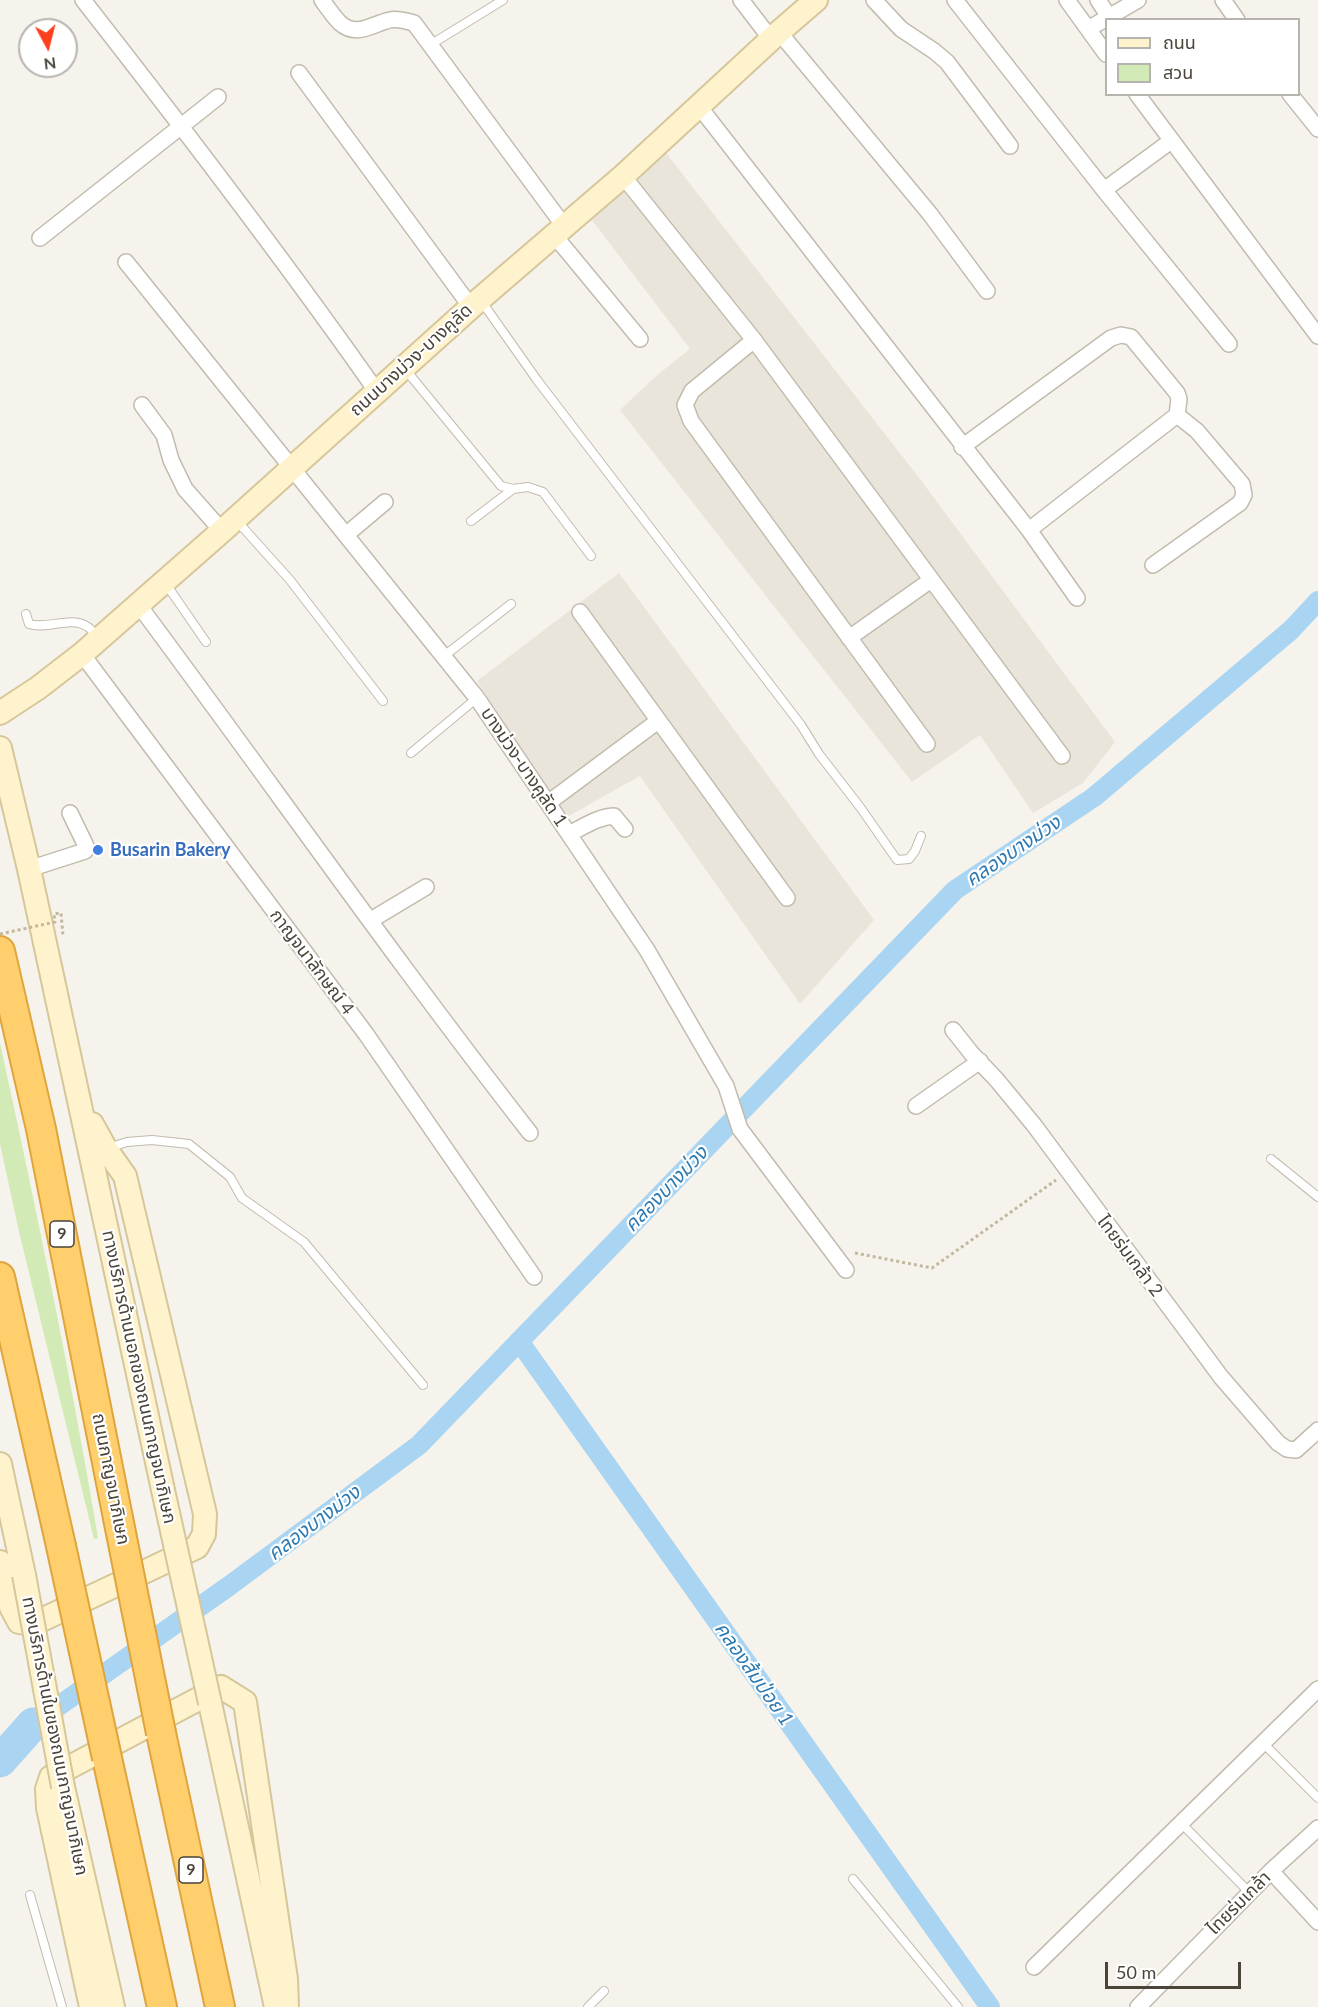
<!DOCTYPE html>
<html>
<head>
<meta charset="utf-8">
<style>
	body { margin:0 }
	#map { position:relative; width:1318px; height:2007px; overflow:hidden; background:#f6f3ec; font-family:Lato,"Noto Sans Thai",sans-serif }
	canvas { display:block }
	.legend { position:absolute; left:1105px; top:18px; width:195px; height:78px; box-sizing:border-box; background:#fff; border:2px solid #b7b4b0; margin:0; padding:8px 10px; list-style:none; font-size:18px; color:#4b4439 }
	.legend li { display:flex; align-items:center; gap:12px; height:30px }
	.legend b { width:30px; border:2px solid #b7b4b0 }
	.north { position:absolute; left:18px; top:18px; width:60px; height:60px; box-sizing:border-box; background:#fff; border:2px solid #b7b4b0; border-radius:50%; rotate:173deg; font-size:16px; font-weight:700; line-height:24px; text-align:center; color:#4b4439 }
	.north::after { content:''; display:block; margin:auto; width:21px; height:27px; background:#fc3f1d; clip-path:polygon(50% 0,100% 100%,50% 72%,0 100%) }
	.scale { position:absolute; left:1105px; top:1962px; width:136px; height:27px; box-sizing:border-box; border:3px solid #4b4439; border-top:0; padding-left:8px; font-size:18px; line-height:21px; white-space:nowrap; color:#4b4439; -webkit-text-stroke:4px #fff; paint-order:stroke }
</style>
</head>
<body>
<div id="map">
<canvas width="1318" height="2007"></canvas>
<ul class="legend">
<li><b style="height:8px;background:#fff3cd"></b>ถนน</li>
<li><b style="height:16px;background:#d2eab5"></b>สวน</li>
</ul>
<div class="north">N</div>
<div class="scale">50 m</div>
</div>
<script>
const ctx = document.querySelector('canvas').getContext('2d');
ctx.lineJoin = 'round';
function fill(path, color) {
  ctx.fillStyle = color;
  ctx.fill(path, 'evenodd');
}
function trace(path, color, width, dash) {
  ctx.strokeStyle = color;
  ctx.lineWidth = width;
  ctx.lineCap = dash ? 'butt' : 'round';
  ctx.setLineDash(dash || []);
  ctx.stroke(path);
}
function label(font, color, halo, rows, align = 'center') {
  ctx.font = font + ' Lato,"Noto Sans Thai",sans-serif';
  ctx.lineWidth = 4.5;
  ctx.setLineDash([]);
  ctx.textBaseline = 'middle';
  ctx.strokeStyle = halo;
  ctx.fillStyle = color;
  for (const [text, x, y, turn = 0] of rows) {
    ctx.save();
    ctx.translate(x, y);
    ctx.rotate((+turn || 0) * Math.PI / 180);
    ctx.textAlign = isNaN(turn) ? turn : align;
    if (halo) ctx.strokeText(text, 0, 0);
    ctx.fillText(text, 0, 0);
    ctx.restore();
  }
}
fill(new Path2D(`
	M666 153 920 479 1115 742 1083 783 1033 813 980 735 912 782 620 410 656 376 690 349 592 220Z
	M619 573 874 920 800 1004 640 776 567 817 477 681Z`), '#eae5da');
fill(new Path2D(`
	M0 1043C36 1208 70 1372 98 1538L94 1539 20 1236 0 1144Z`), '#d2eab5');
trace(new Path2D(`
	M519 1341 990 2007
	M33 1724 229 1586 419 1445 955 890 1094 797 1291 630 1318 601`), '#a9d4f2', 20);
trace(new Path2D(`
	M0 1761 33 1724`), '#a9d4f2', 33);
const lane = new Path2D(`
	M430 45 503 0
	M482 302 537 380 801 725 819 754 860 807 897 860 909 859 915 851 921 836
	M405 369 501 486 513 489 528 487 543 492 591 556
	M237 521 290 580 383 701
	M471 521 513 489
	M166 584 206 642
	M26 614 29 624C48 630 71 615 88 627 91 629 95 635 98 638
	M444 656 511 604
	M411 753 477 698
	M108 1148 127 1142 152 1140 189 1144 230 1177 242 1198 304 1242 423 1385
	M1271 1159 1318 1197
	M1263 1743 1318 1798
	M1181 1823 1250 1893
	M853 1879 958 2007
	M30 1895 62 2007
	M588 2007 604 1991`);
const street = new Path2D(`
	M83 0C184 129 283 258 377 392
	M322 0C327 7 333 16 340 23 357 38 372 24 390 20 398 18 406 21 414 23L564 226
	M741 0 771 39
	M874 0 901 29 934 51 947 62 1010 146
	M955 0 1104 190 1229 344
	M1067 0 1106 54
	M1098 0 1109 17
	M1223 0 1237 20
	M1088 29 1138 0
	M779 32 930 214 987 291
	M299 73 471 307
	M1137 94 1318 336
	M1290 94 1318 129
	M698 105 1029 530 1077 598
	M623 176 754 340 1062 756
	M1104 190 1171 141
	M554 235 640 339
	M40 238 218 97
	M126 262 477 698 647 950 726 1086 740 1129 846 1270
	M754 340 692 391 685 405 691 421 927 744
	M142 405 164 435 171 460 185 489 222 531
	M962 447 1111 338 1121 335 1131 337 1177 393 1179 399 1177 415
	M1029 530 1177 415 1197 431 1242 484 1244 495 1240 503 1153 565
	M347 534 385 502
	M138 604C269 780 395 960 530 1133
	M580 612 787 898
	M849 638 931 580
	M82 654 366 1034 534 1277
	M548 803 658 721
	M569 834C583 827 597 817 614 816L625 829
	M29 869 85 851 86 846 70 813
	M371 920 426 887
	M953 1030 972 1054 996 1079 1034 1125 1221 1377 1278 1443 1287 1449 1296 1450 1318 1430
	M916 1106 980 1061
	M1271 1871 1318 1922
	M1034 1967 1318 1689
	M1138 2007 1271 1871 1318 1828`);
const secondary = new Path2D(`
	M0 713 38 688 82 654 222 531 480 299 623 176 779 32 816 0
	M0 748 29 869 163 1490
	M0 1464 24 1575
	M0 1562 11 1607 19 1622 33 1624 197 1547 204 1534 205 1514 125 1176 106 1149 92 1124
	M210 1703 276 2007
	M63 1787 113 2007
	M91 2007 48 1808 47 1789 51 1777 221 1687 245 1702 286 1979 287 2007`);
const highway = new Path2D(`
	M0 951 41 1129 118 1518
	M0 1277 61 1546
	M161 1733 220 2007
	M107 1758 162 2007`);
trace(lane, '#c2bbae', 10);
trace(street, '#c2bbae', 18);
trace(secondary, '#d6c79b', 26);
trace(highway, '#e0a43c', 32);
trace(new Path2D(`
	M855 1253 932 1268 1056 1180`), '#c4b79f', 3, [3, 3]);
trace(lane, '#fff', 8);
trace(street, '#fff', 15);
trace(secondary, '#fff3cd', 22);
trace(highway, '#ffcf6e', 28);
const secondaryBridge = new Path2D(`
	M163 1490 210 1703
	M24 1575 63 1787`);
const highwayBridge = new Path2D(`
	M118 1518 161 1733
	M61 1546 107 1758`);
trace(secondaryBridge, '#d6c79b', 26, []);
trace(highwayBridge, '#e0a43c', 32, []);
trace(new Path2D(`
	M0 934 55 922 54 914 61 913 63 936`), '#c4b79f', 3, [3, 3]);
trace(secondaryBridge, '#fff3cd', 22);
trace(highwayBridge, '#ffcf6e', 28);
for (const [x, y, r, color] of [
	[98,850,6,"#3f7fe0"]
]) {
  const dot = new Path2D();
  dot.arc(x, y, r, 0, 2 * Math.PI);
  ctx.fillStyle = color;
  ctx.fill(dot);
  trace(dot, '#fff', 2);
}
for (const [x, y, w] of [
	[62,1234,24],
	[191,1870,24]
]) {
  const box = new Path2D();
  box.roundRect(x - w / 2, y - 13, w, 26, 4.5);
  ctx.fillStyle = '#fff';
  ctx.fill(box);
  trace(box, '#4b4439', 1.5);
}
label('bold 16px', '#4b4439', null, [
	["9",62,1234],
	["9",191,1870]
]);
label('18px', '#4b4439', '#fff', [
	["ถนนบางม่วง-บางคูลัด",411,360,-42],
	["บางม่วง-บางคูลัด 1",524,767,56],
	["กาญจนาลักษณ์ 4",312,962,53],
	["ไทยร่มเกล้า 2",1130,1256,53],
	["ทางบริการด้านนอกของถนนกาญจนาภิเษก",139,1377,78],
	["ถนนกาญจนาภิเษก",111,1479,79],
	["ทางบริการด้านในของถนนกาญจนาภิเษก",55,1736,79],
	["ไทยร่มเกล้า",1239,1903,-45]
]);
label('bold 18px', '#366cbe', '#fff', [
	["Busarin Bakery",110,850]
], 'left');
label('italic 20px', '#2e7ab2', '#fff', [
	["คลองบางม่วง",1013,851,-34],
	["คลองบางม่วง",666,1189,-46],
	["คลองบางม่วง",314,1523,-37],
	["คลองส้มป่อย 1",754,1674,55]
]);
</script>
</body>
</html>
